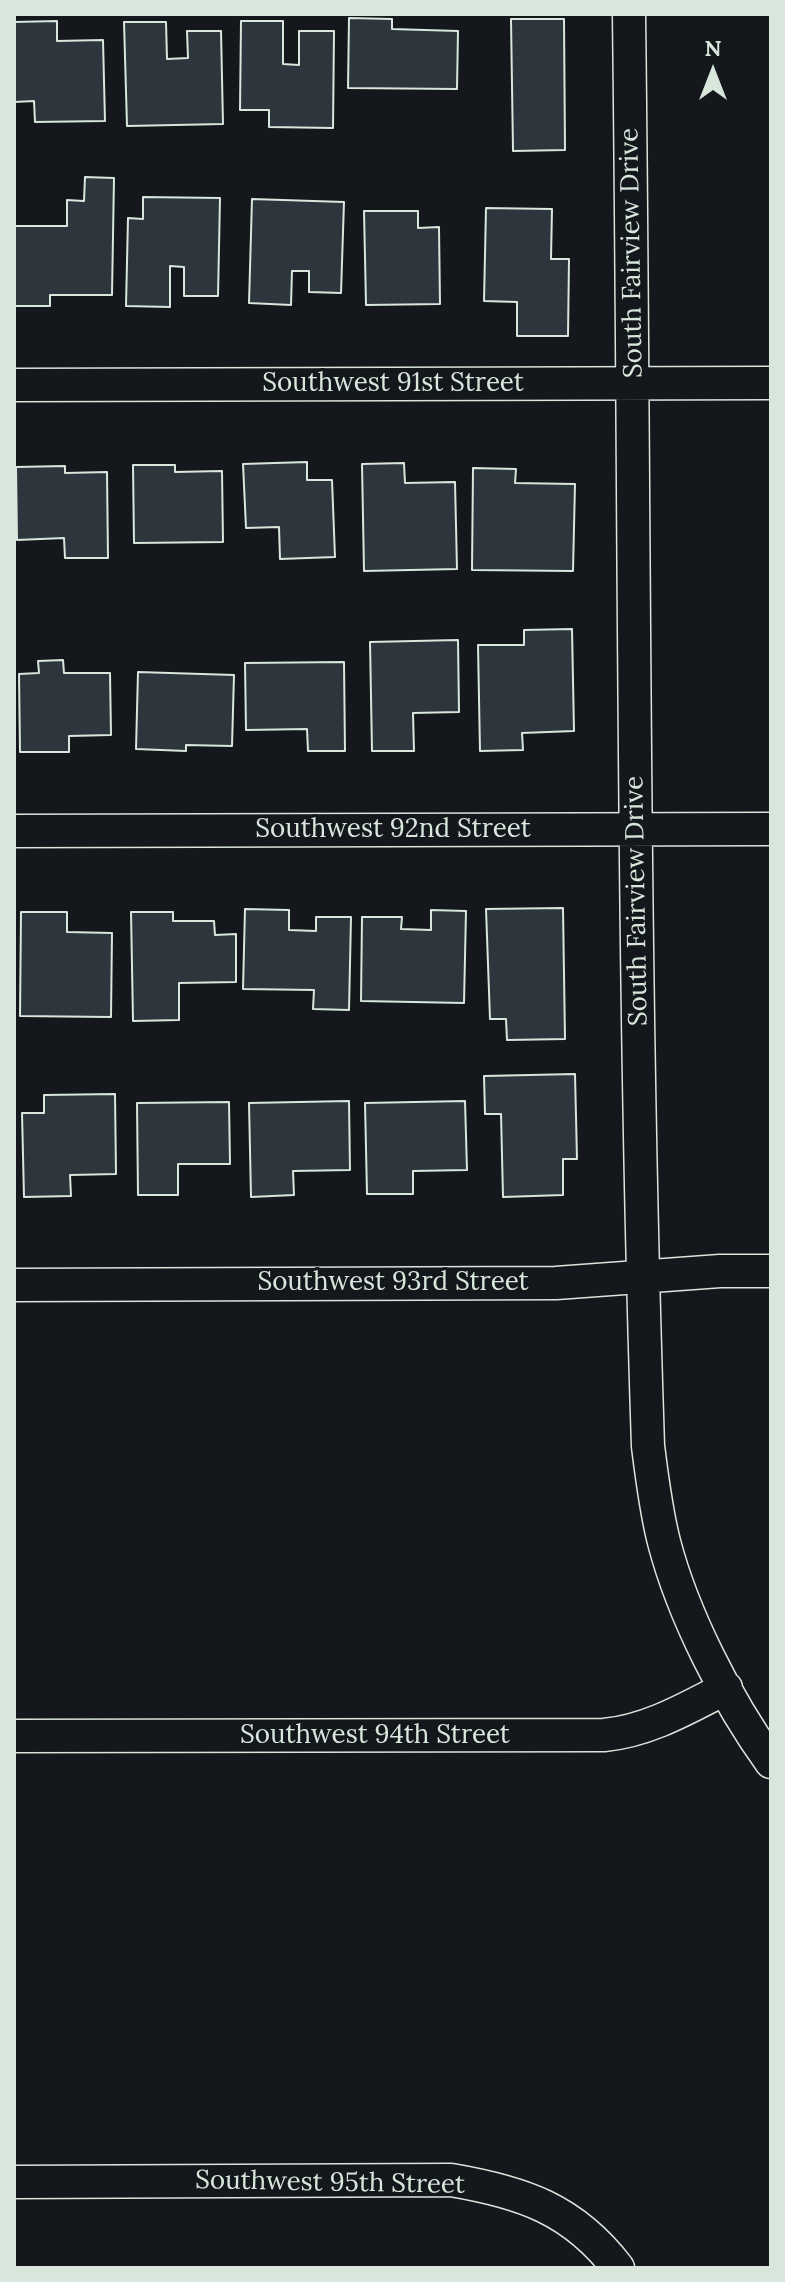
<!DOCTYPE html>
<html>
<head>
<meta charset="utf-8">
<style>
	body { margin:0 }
	#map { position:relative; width:785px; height:2282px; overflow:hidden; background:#14181c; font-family:Lora,serif }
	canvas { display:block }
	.frame { position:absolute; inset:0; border:16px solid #d8e6dc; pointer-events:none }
	.north { position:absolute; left:673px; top:32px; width:80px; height:80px; -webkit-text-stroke:6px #14181c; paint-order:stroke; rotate:0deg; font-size:22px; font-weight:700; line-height:32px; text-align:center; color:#d8e6dc }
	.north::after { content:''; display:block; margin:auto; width:28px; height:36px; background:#d8e6dc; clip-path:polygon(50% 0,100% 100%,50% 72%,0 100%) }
</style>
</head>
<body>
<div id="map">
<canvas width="785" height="2282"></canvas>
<div class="frame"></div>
<div class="north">N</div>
</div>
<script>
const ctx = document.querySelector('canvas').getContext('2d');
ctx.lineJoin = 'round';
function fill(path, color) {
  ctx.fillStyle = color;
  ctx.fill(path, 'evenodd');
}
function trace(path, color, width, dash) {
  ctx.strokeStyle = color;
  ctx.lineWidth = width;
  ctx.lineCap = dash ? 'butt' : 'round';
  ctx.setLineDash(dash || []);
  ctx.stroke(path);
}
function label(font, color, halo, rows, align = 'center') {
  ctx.font = font + ' Lora,serif';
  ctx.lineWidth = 6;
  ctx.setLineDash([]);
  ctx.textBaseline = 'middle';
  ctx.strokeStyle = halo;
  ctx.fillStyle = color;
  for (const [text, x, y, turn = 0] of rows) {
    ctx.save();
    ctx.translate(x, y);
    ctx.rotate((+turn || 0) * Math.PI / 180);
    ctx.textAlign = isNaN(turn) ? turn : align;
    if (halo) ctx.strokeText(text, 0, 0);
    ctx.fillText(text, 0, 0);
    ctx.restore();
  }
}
const building = new Path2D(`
	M349 18 392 19V29L458 31 457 89 348 88Z
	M511 19H564L565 150 513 151Z
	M57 21V41L103 40 105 121 35 122 34 101 14 102V22Z
	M241 21H283V64L299 65V31H334L333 128 269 127V110H240Z
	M124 22H166L167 59 188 58 187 31H221L223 124 127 126Z
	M85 177 114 178 112 295H50V306H14V226H67V200L84 201Z
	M143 197 220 198 218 296H184V267L170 266V307L126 306 128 218 143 219Z
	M252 199 344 202 341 293 309 292V271H292L291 305 249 303Z
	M486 208 552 209 551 259H569L568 336H517V302L484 301Z
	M364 211H418V228L439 227 440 304 366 305Z
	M307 462V480H332L335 557 280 559 279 527 246 528 243 464Z
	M404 463 405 483 455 482 457 569 364 571 362 464Z
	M133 465H175V472L222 471 223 542 134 543Z
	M65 466V473L107 472 108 558H65L64 538 17 540 16 467Z
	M473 468 516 469 515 483 575 484 573 571 472 570Z
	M572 629 574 731 522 733 523 750 480 751 478 645H524V630Z
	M458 640 459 712 413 713 414 751H372L370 642Z
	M63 660 64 673H110L111 735 69 736V752H20L19 674 39 673 38 661Z
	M344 662 345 751H308L307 729 246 730 245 663Z
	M138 672 234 675 232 746 186 745V751L136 749Z
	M563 908 565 1039 507 1040 506 1019H490L486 909Z
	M245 909 289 910V930L316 931V917H351L349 1010 313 1009 314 990 243 989Z
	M431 910 466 911 464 1003 361 1001 362 917H402L401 929 431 930Z
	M21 912H67V932L112 933 111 1017 20 1016Z
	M131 912H173V921H214L215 935 236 934V982L179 983V1020L133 1021Z
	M575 1074 577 1159H563V1195L503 1197 501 1114H485L484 1076Z
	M115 1094 116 1174 70 1175 71 1196 24 1197 22 1113H44V1095Z
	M349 1101 350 1170 293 1171 294 1195 251 1197 249 1103Z
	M465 1101 467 1170 413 1171V1194H367L365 1103Z
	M229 1102 230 1164H178V1195H138L137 1103Z`);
fill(building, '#2c363c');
trace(building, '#d8e6dc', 2);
const street = new Path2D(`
	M629 14C635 491 632 969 648 1446 652 1478 656 1511 664 1542 683 1615 727 1701 771 1762
	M14 385 771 383
	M14 831 771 829
	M14 1285 556 1283 720 1271H771
	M14 1736 604 1735C648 1731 687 1708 726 1688
	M14 2182 451 2180C522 2192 573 2209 618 2268`);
trace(street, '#d8e6dc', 35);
trace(street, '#14181c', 32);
label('26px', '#d8e6dc', '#14181c', [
	["South Fairview Drive",632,253,-91],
	["Southwest 91st Street",393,384],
	["Southwest 92nd Street",393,830],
	["South Fairview Drive",637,901,-91],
	["Southwest 93rd Street",393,1283],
	["Southwest 94th Street",375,1736],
	["Southwest 95th Street",330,2183,1]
]);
</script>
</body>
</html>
